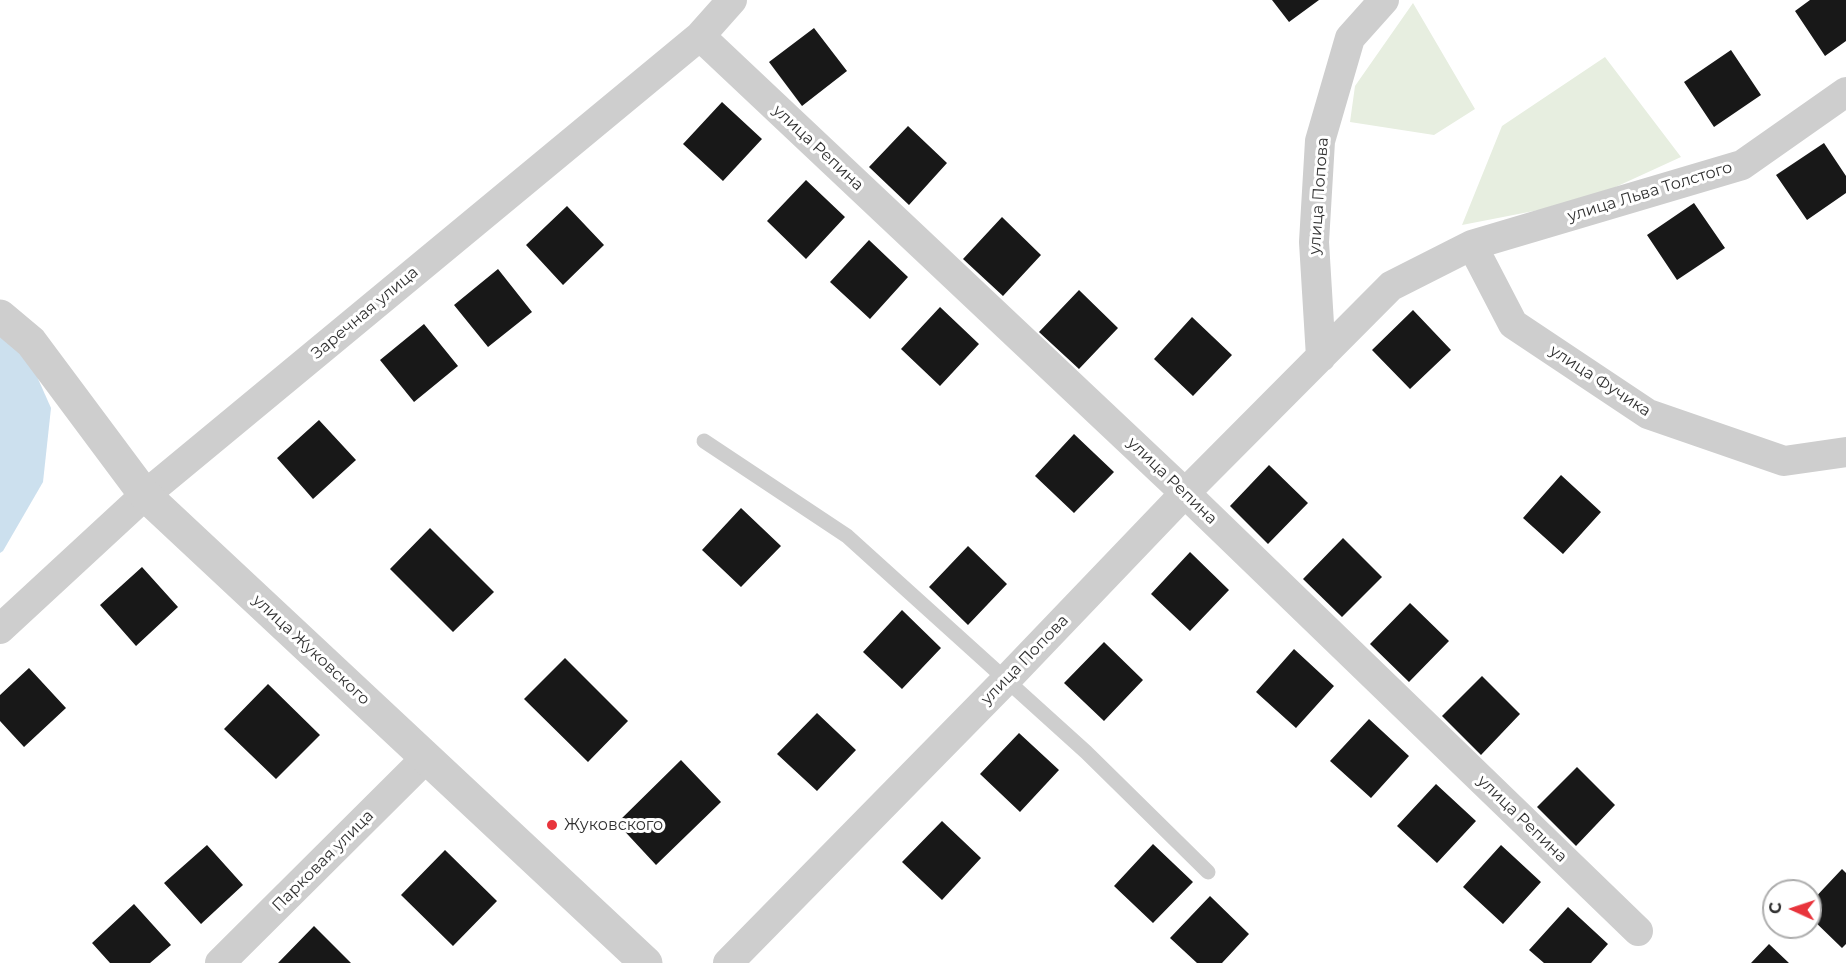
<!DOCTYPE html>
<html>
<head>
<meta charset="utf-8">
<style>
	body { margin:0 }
	#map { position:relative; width:1846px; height:963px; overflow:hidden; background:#fff; font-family:Montserrat,sans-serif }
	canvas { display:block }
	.north { position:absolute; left:1762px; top:879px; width:60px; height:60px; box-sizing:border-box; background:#fff; border:2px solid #adadad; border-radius:50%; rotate:273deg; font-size:16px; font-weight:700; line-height:24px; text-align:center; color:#313131 }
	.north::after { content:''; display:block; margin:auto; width:21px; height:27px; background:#e8343c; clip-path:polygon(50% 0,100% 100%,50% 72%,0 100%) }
</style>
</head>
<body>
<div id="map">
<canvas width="1846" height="963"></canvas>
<div class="north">С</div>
</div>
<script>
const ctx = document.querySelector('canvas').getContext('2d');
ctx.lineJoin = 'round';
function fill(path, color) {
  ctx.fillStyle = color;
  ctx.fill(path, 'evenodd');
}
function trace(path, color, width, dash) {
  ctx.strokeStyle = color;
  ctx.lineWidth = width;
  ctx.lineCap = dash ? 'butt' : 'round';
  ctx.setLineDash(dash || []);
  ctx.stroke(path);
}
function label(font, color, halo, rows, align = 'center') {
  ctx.font = font + ' Montserrat,sans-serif';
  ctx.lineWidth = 6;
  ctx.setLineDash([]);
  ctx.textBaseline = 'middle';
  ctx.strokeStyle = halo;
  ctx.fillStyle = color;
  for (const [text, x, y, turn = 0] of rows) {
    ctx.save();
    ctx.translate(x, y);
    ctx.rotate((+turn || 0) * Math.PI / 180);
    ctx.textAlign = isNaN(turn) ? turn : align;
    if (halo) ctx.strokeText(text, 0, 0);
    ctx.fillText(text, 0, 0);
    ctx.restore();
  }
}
fill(new Path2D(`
	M1413 3 1475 109 1434 135 1350 122 1355 86Z
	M1605 57 1681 157 1585 201 1462 225 1502 126Z`), '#e7eee0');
fill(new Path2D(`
	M0 335 23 345 51 408 43 482 3 551 0 553Z`), '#cce0ee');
fill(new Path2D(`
	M1272 0H1319L1289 22Z
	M1810 0H1846V41L1825 56 1795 11Z
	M814 28 847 71 802 106 769 62Z
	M1731 50 1761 95 1714 127 1684 82Z
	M722 102 762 139 723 181 683 144Z
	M908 126 947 163 909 205 869 167Z
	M1824 143 1846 176V193L1807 220 1776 175Z
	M806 180 845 217 806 259 767 221Z
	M1694 203 1725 248 1677 280 1647 235Z
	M567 206 604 245 563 285 526 245Z
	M1002 217 1041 255 1003 296 963 259Z
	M869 240 908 277 870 319 830 282Z
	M498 269 532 312 488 347 454 305Z
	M1079 290 1118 328 1079 369 1039 332Z
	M940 307 979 344 940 386 901 349Z
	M1413 310 1451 350 1410 389 1372 350Z
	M1192 317 1232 355 1193 396 1154 359Z
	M424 324 458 366 414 402 380 360Z
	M319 420 356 460 313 499 277 458Z
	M1074 434 1114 472 1074 513 1035 476Z
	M1269 465 1308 503 1268 544 1230 506Z
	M1561 475 1601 512 1563 554 1523 518Z
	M741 508 781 546 741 587 702 550Z
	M430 528 494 592 453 632 390 569Z
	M1343 538 1382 577 1342 617 1303 579Z
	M968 546 1007 584 968 625 929 587Z
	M1190 552 1229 590 1190 631 1151 594Z
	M142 567 178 607 136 646 100 605Z
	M1410 603 1449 641 1409 682 1370 644Z
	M902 610 941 648 902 689 863 652Z
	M1104 642 1143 680 1104 721 1064 683Z
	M1294 649 1334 686 1296 728 1256 692Z
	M565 658 628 721 588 762 524 699Z
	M29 668 66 708 24 747 0 721V695Z
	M1482 676 1520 714 1481 755 1442 716Z
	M268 684 320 735 276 779 224 729Z
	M817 713 856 750 817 791 777 754Z
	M1369 719 1409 756 1371 798 1330 761Z
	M1019 733 1059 770 1020 812 980 774Z
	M681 760 721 802 656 865 617 823Z
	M1577 767 1615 805 1576 846 1537 807Z
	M1436 784 1476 821 1437 863 1397 826Z
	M942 821 981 858 942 900 902 862Z
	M1153 844 1193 882 1153 923 1114 886Z
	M207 845 243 885 201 924 164 883Z
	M1501 845 1541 882 1503 924 1463 887Z
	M445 850 497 901 453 946 401 895Z
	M1842 869 1846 873V944L1842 948 1810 917V903Z
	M1210 896 1249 934 1222 963H1197L1170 938Z
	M134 904 171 945 150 963H110L92 943Z
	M1568 907 1608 944 1591 963H1544L1529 950Z
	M314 926 351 963H278Z
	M1769 944 1789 963H1751Z`), '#181818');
trace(new Path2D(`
	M704 441 847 536 1086 752 1208 872`), '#cecece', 15);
trace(new Path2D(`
	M700 36 1185 493 1638 931
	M1472 245 1513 324 1648 414 1784 461 1846 452
	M1321 357 1314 242 1320 141 1350 38 1384 0
	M0 629 145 495 700 36 732 0
	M220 963 426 758
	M728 963 1006 680 1185 493 1391 286 1472 245 1742 165 1846 92`), '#cecece', 30);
trace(new Path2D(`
	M0 316 31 342 145 495 646 963`), '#cecece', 33);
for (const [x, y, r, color] of [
	[552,825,6,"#e8343c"]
]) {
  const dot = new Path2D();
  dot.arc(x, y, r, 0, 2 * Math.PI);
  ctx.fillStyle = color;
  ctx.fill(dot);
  trace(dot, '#fff', 2);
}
label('16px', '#313131', '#fff', [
	["улица Репина",818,148,43],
	["улица Льва Толстого",1650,192,-17],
	["улица Попова",1319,196,-86],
	["Заречная улица",365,313,-40],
	["улица Фучика",1600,381,33],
	["улица Репина",1172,481,44],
	["улица Жуковского",311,650,43],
	["улица Попова",1025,660,-46],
	["улица Репина",1522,819,44],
	["Парковая улица",323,861,-45]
]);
label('16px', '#313131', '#fff', [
	["Жуковского",564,825]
], 'left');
</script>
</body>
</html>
